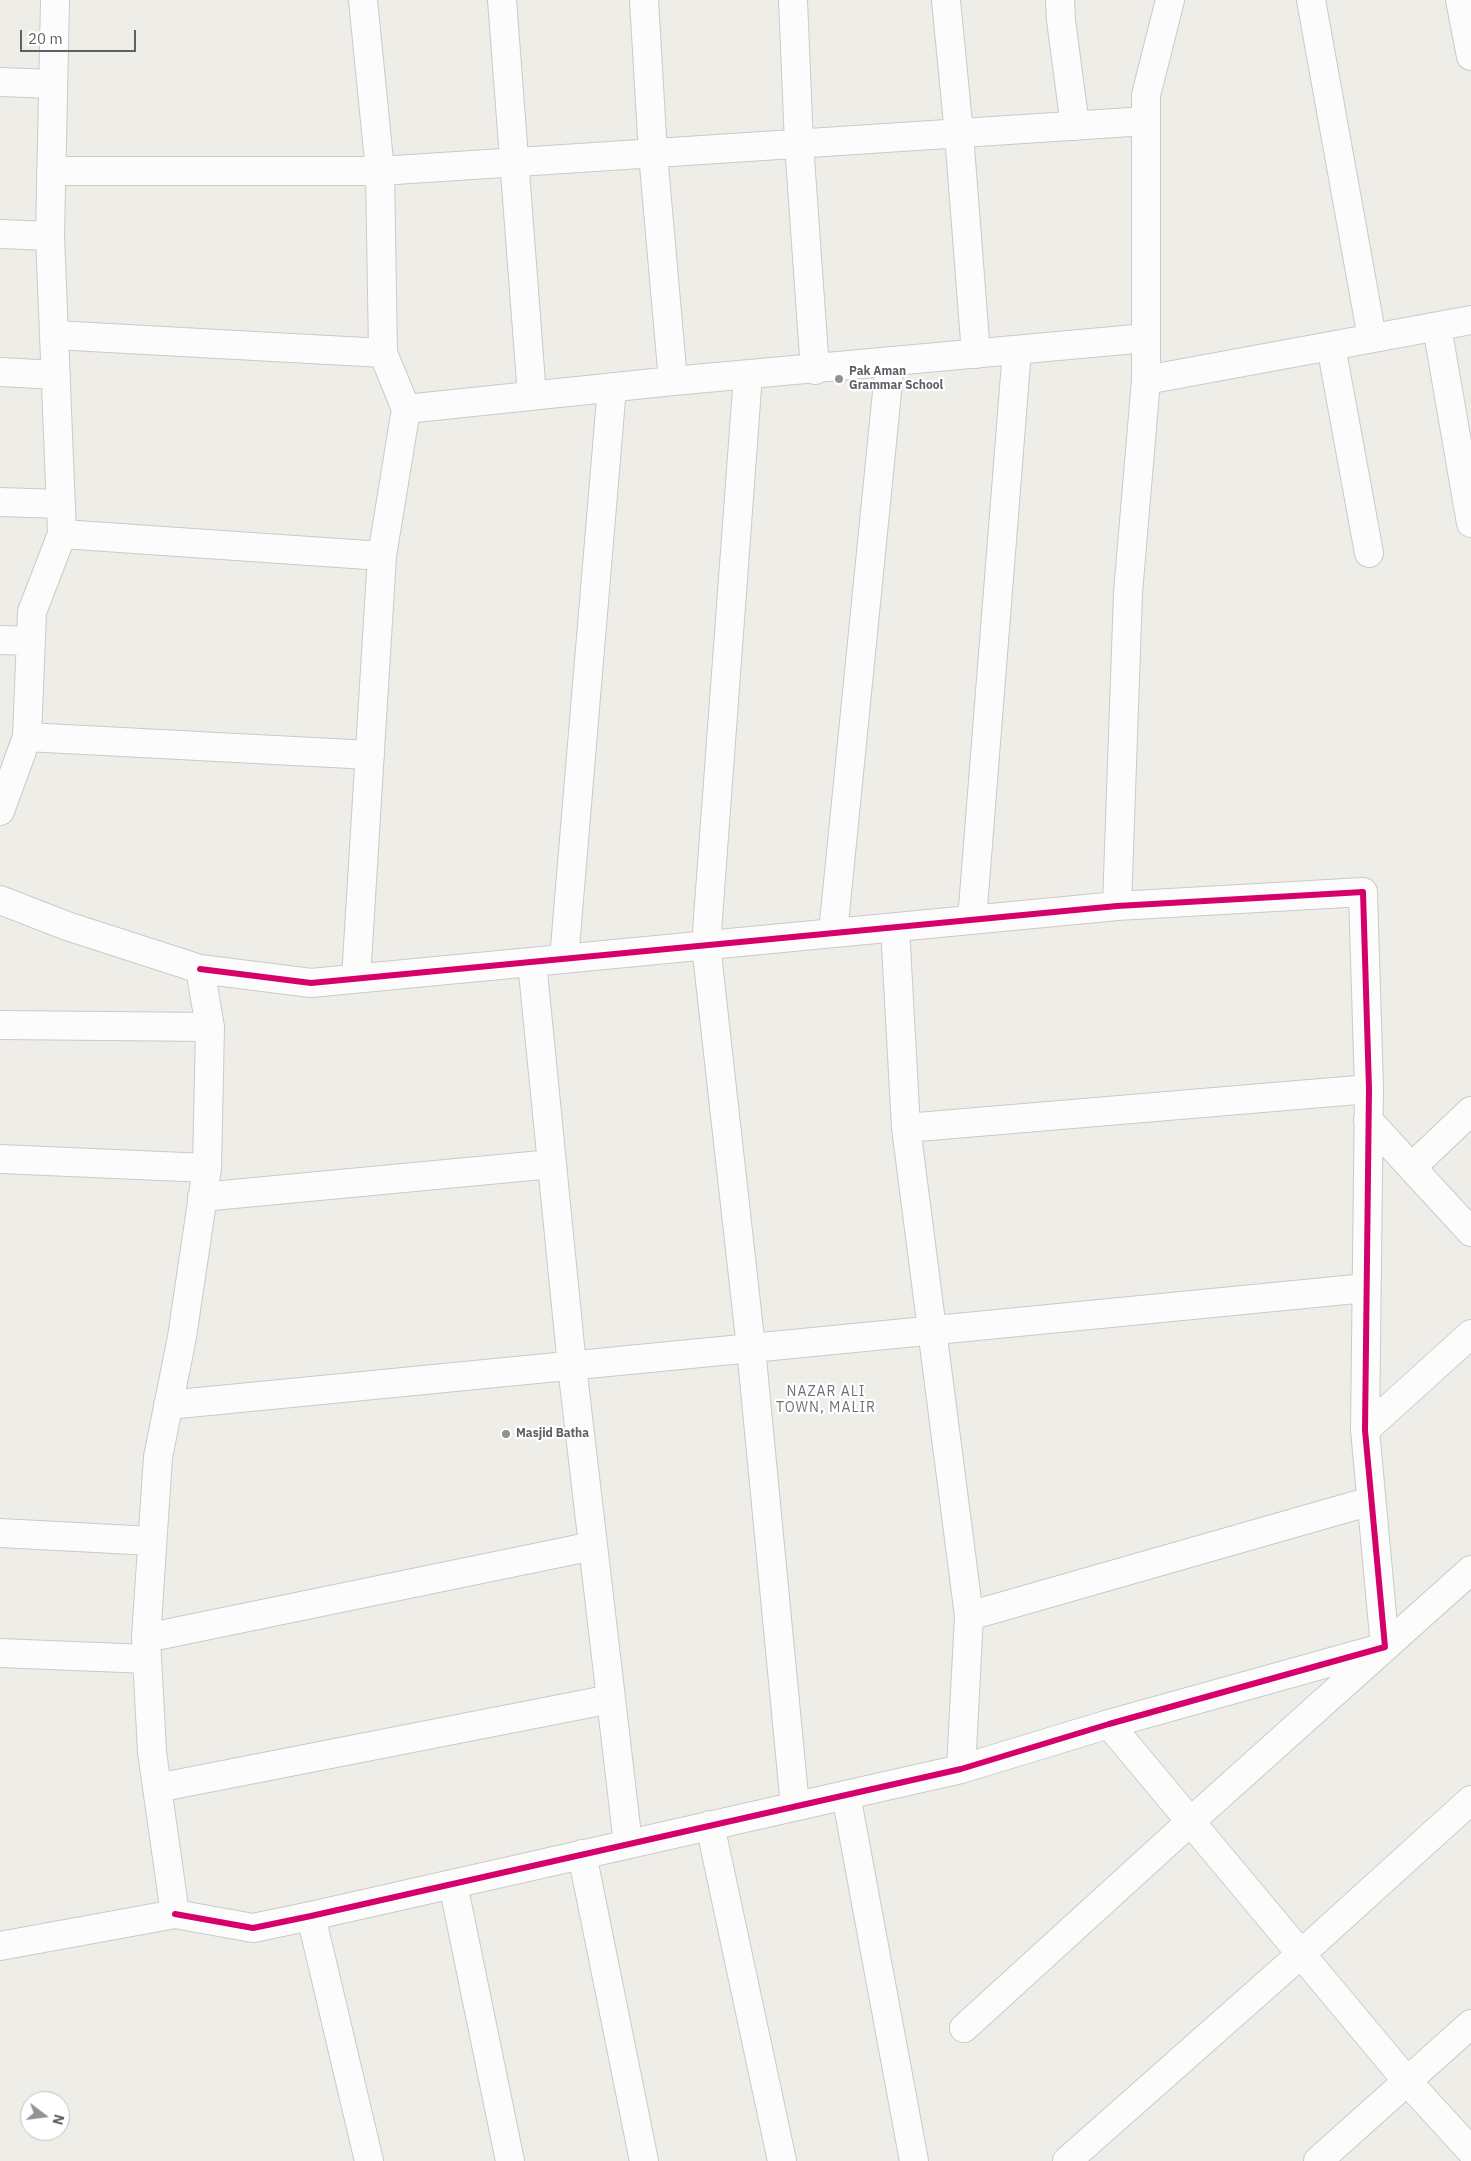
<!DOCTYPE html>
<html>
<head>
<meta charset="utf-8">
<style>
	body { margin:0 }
	#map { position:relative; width:1471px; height:2161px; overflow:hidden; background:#eeede8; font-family:"IBM Plex Sans",sans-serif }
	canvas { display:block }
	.north { position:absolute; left:20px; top:2091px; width:50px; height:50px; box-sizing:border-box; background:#fff; border:1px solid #bec0c2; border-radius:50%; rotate:105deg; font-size:14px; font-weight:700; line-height:20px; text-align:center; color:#5d6167 }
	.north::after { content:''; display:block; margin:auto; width:18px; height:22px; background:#909294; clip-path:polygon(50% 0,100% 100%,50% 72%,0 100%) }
	.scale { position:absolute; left:20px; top:30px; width:116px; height:22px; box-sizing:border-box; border:2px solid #5d6167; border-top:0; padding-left:6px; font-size:15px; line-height:18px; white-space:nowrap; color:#5d6167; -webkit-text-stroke:4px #fff; paint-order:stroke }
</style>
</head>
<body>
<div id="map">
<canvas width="1471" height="2161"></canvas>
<div class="north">N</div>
<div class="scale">20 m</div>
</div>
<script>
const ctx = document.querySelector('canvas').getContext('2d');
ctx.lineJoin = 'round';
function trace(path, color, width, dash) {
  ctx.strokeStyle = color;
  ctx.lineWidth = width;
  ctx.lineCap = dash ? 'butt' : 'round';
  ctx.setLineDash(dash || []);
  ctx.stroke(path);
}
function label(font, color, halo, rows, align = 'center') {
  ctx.font = font + ' "IBM Plex Sans",sans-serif';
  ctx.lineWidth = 4.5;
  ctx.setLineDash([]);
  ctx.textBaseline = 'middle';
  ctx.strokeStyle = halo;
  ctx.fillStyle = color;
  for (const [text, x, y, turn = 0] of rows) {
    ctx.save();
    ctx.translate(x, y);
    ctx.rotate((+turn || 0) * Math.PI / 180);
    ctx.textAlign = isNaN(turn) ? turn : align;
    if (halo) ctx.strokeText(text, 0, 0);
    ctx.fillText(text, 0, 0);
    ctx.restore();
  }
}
const street = new Path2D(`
	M502 0 532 396
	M644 0 653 154 673 381
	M793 0 799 144 815 370
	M946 0 959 134 976 354
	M1060 0 1061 20 1075 126
	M1311 0 1372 338
	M1460 0 1471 56
	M0 82 53 84
	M51 171H380L1146 121
	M0 234 50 236
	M1437 327 1471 523
	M54 335 383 353
	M1331 346 1369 553
	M0 372 56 375
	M748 375 706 945 751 1348 795 1806
	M1146 380 1471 320
	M406 409 673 381 1146 338
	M0 502 61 504
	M62 534 382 556
	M0 640 31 641
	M27 737 370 755
	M0 811 27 737 32 612 62 534 50 236 55 0
	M0 900 67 926 200 969 210 1027 207 1168 182 1337 158 1457 146 1638 152 1752 175 1914 0 1946
	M1117 906 1128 593 1146 380V95L1170 0
	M972 920 1017 350
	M895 927 906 1128 969 1616 961 1769
	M833 933 890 362
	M564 959 612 387
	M532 962 572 1366 628 1844
	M356 978 382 556 406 409 383 353 380 171 363 0
	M0 1025 210 1027
	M1368 1120 1471 1232
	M906 1128 1369 1089
	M0 1159 207 1168
	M1412 1167 1471 1111
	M202 1197 552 1164
	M168 1405 1366 1288
	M1365 1430 1471 1334
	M0 1533 152 1541
	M969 1616 1371 1501
	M146 1638 593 1546
	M0 1653 147 1659
	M1109 1724 1407 2081 1471 2151
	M157 1788 611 1699
	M846 1795 914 2161
	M710 1825 782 2161
	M582 1854 644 2161
	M453 1884 510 2161
	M175 1914 253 1928 311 1916 961 1769 1109 1724 1385 1647 1365 1430 1369 1089 1363 892 1117 906 311 983 200 969
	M311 1916 369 2161
	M964 2028 1190 1822 1471 1570
	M1067 2161 1301 1954 1471 1800
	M1318 2161 1471 2024`);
trace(street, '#cacac9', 30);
trace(street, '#fcfcfc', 28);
trace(new Path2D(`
	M175 1914 253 1928 311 1916 961 1769 1109 1724 1385 1647 1365 1430 1369 1089 1363 892 1117 906 311 983 200 969`), '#d6006c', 6);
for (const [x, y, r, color] of [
	[839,379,5,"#909294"],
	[506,1434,5,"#909294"]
]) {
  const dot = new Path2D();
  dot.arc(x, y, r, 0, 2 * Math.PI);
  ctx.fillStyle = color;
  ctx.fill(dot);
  trace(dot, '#fff', 2);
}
label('bold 12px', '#5d6167', '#fff', [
	["Pak Aman",849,372],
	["Grammar School",849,386],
	["Masjid Batha",516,1434]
], 'left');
ctx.letterSpacing = '1px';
label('14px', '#6d7379', '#fff', [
	["NAZAR ALI",826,1392],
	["TOWN, MALIR",826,1408]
]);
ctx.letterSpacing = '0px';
</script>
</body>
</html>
